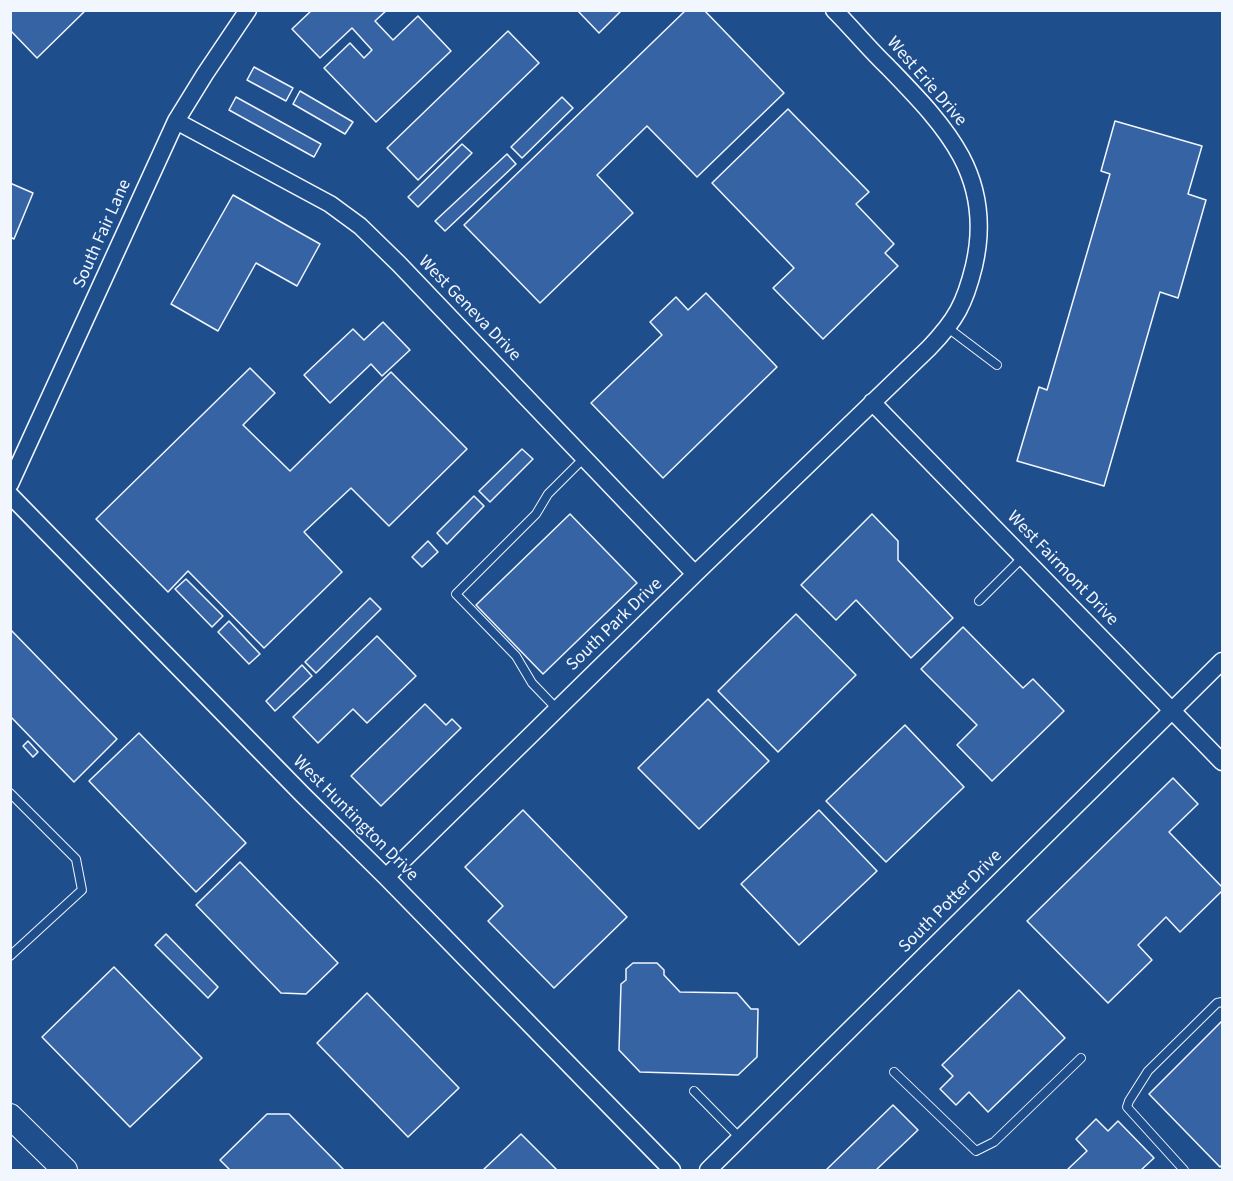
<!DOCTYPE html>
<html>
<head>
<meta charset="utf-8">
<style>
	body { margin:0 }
	#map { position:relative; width:1233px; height:1181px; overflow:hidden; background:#1f4e8c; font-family:"Source Sans 3",sans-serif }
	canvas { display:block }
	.frame { position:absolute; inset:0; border:12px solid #f2f6ff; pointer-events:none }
</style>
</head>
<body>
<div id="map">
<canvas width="1233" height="1181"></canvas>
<div class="frame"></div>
</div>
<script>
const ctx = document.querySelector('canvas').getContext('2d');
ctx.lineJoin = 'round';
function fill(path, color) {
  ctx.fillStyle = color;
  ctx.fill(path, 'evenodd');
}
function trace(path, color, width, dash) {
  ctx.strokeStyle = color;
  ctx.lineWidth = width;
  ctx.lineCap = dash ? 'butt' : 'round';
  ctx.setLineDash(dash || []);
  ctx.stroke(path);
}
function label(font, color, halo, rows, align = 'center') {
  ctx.font = font + ' "Source Sans 3",sans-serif';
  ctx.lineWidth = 4.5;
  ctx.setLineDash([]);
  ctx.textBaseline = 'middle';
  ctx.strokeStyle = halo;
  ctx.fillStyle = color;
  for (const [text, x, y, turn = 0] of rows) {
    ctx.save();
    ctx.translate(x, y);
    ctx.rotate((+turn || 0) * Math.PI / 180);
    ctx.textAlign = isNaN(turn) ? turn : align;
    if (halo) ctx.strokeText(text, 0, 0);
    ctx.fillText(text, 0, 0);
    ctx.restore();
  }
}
const building = new Path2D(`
	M10 10H86L37 58 10 30Z
	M312 10H387L375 21 393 40 418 16 451 51 376 122 324 68 350 43 364 58 372 50 352 28 320 58 292 29Z
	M577 10H622L599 33Z
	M686 10H704L784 93 697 177 647 126 597 175 633 213 540 303 464 225Z
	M508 31 539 63 418 180 387 148Z
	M254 67 293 88 286 101 247 80Z
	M300 91 353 122 345 134 293 104Z
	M236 97 321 144 314 157 229 110Z
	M562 97 573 108 522 158 511 147Z
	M788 109 869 192 856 204 894 244 885 253 898 266 823 339 773 288 794 268 712 183Z
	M1115 121 1202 146 1188 194 1206 200 1178 298 1160 292 1104 486 1017 461 1039 387 1047 390 1110 174 1101 171Z
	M462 144 472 153 418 207 408 197Z
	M507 154 516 164 445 231 435 221Z
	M10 183 33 193 14 239 10 237Z
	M233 195 320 244 297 286 256 263 218 331 171 304Z
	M706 293 777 367 663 478 591 403 662 335 650 322 676 297 688 310Z
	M383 322 410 350 382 376 371 364 330 403 304 375 353 329 364 340Z
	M250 368 275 393 243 425 290 471 391 372 467 449 389 526 351 488 304 532 342 572 264 648 188 571 168 592 96 519Z
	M522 449 533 459 490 502 479 491Z
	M474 496 484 506 447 544 437 533Z
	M570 514 637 583 543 674 476 605Z
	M872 514 898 541V560L953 618 911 658 856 600 836 620 801 585Z
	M428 541 438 552 422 567 412 557Z
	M186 579 223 616 212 627 175 589Z
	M370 598 381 609 316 673 305 662Z
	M796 614 856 675 778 752 718 691Z
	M229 621 260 654 249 664 218 632Z
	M963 627 1023 688 1033 679 1064 711 992 781 957 745 977 725 921 669Z
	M10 629 117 739 74 782 10 716Z
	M377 636 416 676 367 723 353 709 318 743 293 717Z
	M302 665 312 676 275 711 266 701Z
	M708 699 769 761 699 829 638 768Z
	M425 704 446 725 452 719 461 728 381 806 351 776Z
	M905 725 964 787 886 862 826 801Z
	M139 733 246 843 196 892 89 781Z
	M28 741 38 752 33 757 23 746Z
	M1173 778 1198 804 1169 832 1222 887V891L1180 932 1166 917 1138 945 1152 960 1108 1003 1027 921Z
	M523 810 627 917 554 988 488 921 503 906 465 867Z
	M819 810 877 871 799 945 741 884Z
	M240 862 338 963 306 994 281 993 196 905Z
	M166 934 218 987 208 998 155 945Z
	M633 963H657L664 970V975L680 992 737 993 751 1009H758L757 1057 738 1075 640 1072 619 1050 621 984 626 980V969Z
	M114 967 202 1058 130 1127 42 1037Z
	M1019 990 1065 1038 988 1112 969 1092 956 1105 940 1089 953 1076 942 1065Z
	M367 993 459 1088 408 1137 317 1043Z
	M1222 1021V1165L1220 1167 1149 1094Z
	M893 1105 918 1130 876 1170H826Z
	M267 1114H289L344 1170H230L220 1160Z
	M1096 1119 1108 1131 1118 1121 1154 1158 1141 1170H1067L1087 1151 1076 1139Z
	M521 1134 557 1170H483Z`);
fill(building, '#3563a3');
trace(building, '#f2f6ff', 1.5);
const service = new Path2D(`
	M948 328 997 365
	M979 601 1023 557
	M557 709 532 683 516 656 456 594 536 514 548 494 584 458
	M10 793 76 859 82 890 10 956
	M894 1072 976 1151 994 1142 1081 1058
	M694 1091 740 1138
	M1184 1170 1127 1107 1129 1101 1148 1071 1217 1003 1222 1002`);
const minor = new Path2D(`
	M176 121 330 204 360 226 399 264 695 574
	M872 402 1222 762
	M10 484 176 121 205 74 248 10
	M10 495 303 795 386 877 672 1170
	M386 877 695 574 929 348C956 320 965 303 974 266 995 176 945 126 888 67 869 49 853 29 834 10
	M708 1170 1222 661`);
const secondary = new Path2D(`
	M10 1116 65 1170`);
trace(service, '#f2f6ff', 10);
trace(minor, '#f2f6ff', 19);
trace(secondary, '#f2f6ff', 26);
trace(service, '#1f4e8c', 8);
trace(minor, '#1f4e8c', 16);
trace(secondary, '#1f4e8c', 24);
label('18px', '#f2f6ff', '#1f4e8c', [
	["West Erie Drive",926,82,49],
	["South Fair Lane",103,234,-66],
	["West Geneva Drive",469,309,46],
	["West Fairmont Drive",1062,569,46],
	["South Park Drive",615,625,-44],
	["West Huntington Drive",355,819,45],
	["South Potter Drive",951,902,-45]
]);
</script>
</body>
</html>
